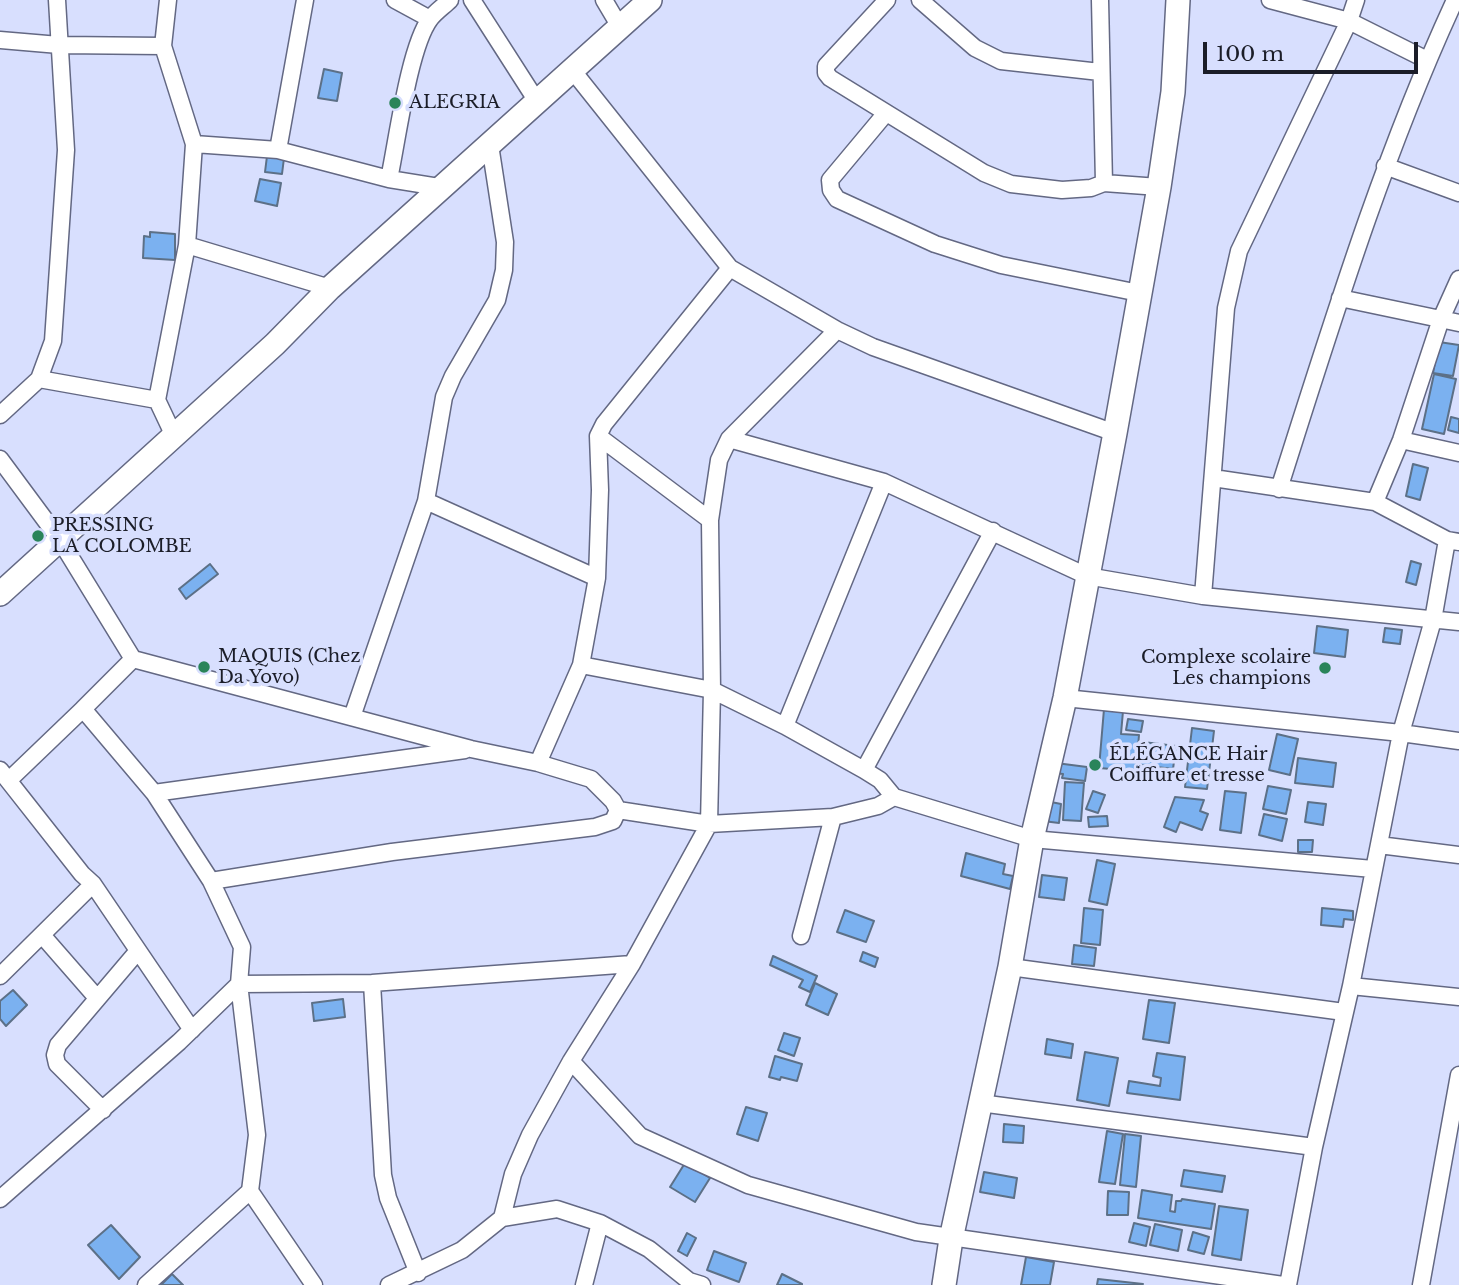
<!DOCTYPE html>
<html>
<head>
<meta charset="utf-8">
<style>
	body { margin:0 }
	#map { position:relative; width:1459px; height:1285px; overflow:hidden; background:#d8dffe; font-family:"Libre Baskerville",serif }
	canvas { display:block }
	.scale { position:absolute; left:1203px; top:42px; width:215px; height:32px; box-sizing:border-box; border:4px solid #1b1d28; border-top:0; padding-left:9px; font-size:21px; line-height:24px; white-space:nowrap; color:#1b1d28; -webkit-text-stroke:5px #d8dffe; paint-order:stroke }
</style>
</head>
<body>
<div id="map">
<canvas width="1459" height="1285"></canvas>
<div class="scale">100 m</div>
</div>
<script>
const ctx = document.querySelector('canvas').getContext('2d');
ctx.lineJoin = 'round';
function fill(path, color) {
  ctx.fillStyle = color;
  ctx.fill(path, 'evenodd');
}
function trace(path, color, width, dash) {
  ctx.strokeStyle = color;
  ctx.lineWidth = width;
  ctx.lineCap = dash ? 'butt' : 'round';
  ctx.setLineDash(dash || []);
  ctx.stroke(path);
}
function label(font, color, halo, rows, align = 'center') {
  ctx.font = font + ' "Libre Baskerville",serif';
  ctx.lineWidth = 7;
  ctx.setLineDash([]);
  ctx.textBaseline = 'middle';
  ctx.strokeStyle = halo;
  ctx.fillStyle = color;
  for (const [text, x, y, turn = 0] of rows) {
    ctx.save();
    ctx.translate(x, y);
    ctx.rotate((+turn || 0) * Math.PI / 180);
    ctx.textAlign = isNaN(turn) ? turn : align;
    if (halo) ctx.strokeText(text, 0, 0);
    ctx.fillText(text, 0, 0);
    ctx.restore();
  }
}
const building = new Path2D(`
	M324 69 342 73 337 101 318 98Z
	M267 156 284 158 282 174 265 172Z
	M260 179 281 183 277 206 255 201Z
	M150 232 175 234V260L143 258 144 236 150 237Z
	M1439 342 1459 345 1453 376 1433 373Z
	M1434 374 1456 379 1444 434 1422 429Z
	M1451 417 1459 419V433L1448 430Z
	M1413 464 1428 468 1420 500 1406 496Z
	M1411 561 1421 564 1416 585 1406 582Z
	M210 564 218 574 186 599 179 589Z
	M1317 626 1348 630 1345 657 1314 653Z
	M1385 628 1402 630 1400 644 1383 642Z
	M1104 709 1123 711 1121 734 1139 735 1136 771 1099 768Z
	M1128 719 1143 721 1141 732 1126 730Z
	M1192 728 1214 731 1207 789 1185 787Z
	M1277 734 1298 739 1290 775 1269 770Z
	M1143 742 1176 746 1173 769 1140 765Z
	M1298 758 1336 763 1333 787 1295 783Z
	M1056 763 1087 767 1085 781 1062 778 1063 774 1055 773Z
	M1065 782 1084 783 1081 821 1063 820Z
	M1268 786 1291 790 1286 814 1263 809Z
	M1093 791 1105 795 1098 813 1086 809Z
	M1225 791 1246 793 1241 833 1220 830Z
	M1175 797 1204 800 1200 811 1208 814 1202 830 1180 822 1176 832 1164 827Z
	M1046 801 1061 804 1059 823 1043 821Z
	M1308 802 1326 804 1323 825 1305 822Z
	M1264 814 1287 819 1282 841 1259 835Z
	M1107 816 1108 826 1089 827 1088 817Z
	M1298 840H1313L1312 852H1298Z
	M966 853 1005 864 1003 874 1013 876 1010 889 961 876Z
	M1097 860 1115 864 1107 905 1089 901Z
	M1042 875 1067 878 1064 900 1039 897Z
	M1084 908 1103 910 1100 945 1081 943Z
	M1322 908 1353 911V920L1344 919 1343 927 1321 925Z
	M845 910 874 921 866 942 837 932Z
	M1074 945 1096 948 1094 966 1072 964Z
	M863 952 878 958 875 967 860 961Z
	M773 956 817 976 810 992 799 987 803 980 770 965Z
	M815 983 837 994 828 1015 806 1005Z
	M13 990 27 1005 6 1026 0 1019V1001Z
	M343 999 345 1017 314 1021 312 1003Z
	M1149 1000 1175 1003 1169 1043 1143 1039Z
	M784 1033 800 1038 794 1056 778 1050Z
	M1047 1039 1073 1044 1071 1058 1045 1054Z
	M1085 1052 1118 1058 1109 1106 1077 1100Z
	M1157 1053 1185 1057 1180 1100 1127 1093 1129 1081 1160 1086 1161 1078 1153 1076Z
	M775 1056 802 1064 797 1081 781 1077 780 1080 769 1077Z
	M746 1107 767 1113 758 1141 737 1134Z
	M1004 1124 1024 1126 1023 1143 1003 1142Z
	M1107 1131 1123 1134 1115 1184 1099 1182Z
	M1125 1134 1141 1136 1136 1187 1120 1185Z
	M685 1163 710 1178 695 1202 670 1187Z
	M1184 1170 1225 1176 1222 1192 1181 1186Z
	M984 1172 1017 1178 1014 1198 980 1192Z
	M1142 1190 1172 1195 1170 1211 1175 1212 1176 1201H1181L1182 1199 1215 1204 1211 1229 1138 1218Z
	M1108 1191 1129 1192 1128 1215H1107Z
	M1219 1206 1248 1210 1241 1260 1212 1255Z
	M1134 1223 1150 1227 1146 1246 1129 1242Z
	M1155 1224 1182 1230 1178 1251 1150 1245Z
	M111 1225 140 1257 119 1279 88 1245Z
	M1193 1232 1209 1237 1204 1254 1188 1250Z
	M687 1233 696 1238 687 1256 678 1251Z
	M714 1251 746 1263 739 1282 707 1270Z
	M1026 1257 1054 1262 1050 1285H1021Z
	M172 1274 183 1285H161Z
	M782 1274 802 1284V1285H777Z
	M1098 1279 1143 1284 1142 1285H1097Z`);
fill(building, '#7bb1f0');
trace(building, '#5c7087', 2);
const street = new Path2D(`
	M168 0 163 46 194 144 187 245 157 400 174 436
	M395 0 430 19
	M472 0 538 103
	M604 0 620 27
	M887 0 826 66V73L830 78 984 173 1011 184 1062 190 1091 188 1104 183 1159 187
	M920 0 975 48 1001 61 1100 72
	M1100 0 1104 183
	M1270 0 1349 21 1427 60
	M0 40 59 45 163 46
	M573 71 730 268 837 330 873 347 1115 433
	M886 113 830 180 831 190 837 199 935 244 1001 265 1139 293
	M194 144 278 150 389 179 445 188
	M278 150 305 0
	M1385 166 1459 193
	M389 179C397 142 409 47 430 19 435 12 444 6 450 0
	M187 245 330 288
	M1340 298 1459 323
	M39 379 157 400
	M0 415 39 379 53 341 66 150 57 0
	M598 436 710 520
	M729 439 884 482 1087 576 1203 596 1459 622
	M1401 440 1459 453
	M0 459 60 540 133 659 471 749 538 763 591 779 613 801 618 810 613 821 595 827 392 852 211 881
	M1213 478 1375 502 1447 540 1459 542
	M1279 489C1332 323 1382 158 1455 0
	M426 501 597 578
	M1375 502 1401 440 1441 319 1459 279
	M1203 596 1226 308 1239 251 1349 21 1356 0
	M133 659 83 709 154 793 211 881 242 947 239 984 257 1135 250 1191 314 1285
	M581 665 712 690 785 726 864 770 880 780 894 797
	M1065 698 1401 733 1459 741
	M352 717 426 501 444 397 453 376 497 300 504 270 505 242 490 145
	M785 726 884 482
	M538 763 581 665 597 578 600 490 598 436 604 424 730 268
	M0 770 82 874 93 884 192 1030
	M864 770 993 531
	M9 780 83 709
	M154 793 465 750
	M618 810 709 824 833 817 878 806 894 797 1032 839 1373 869
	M1379 845 1459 855
	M42 935 97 998
	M801 936 833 817
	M1010 967 1344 1012
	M0 976 93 884
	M372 983 383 1175 388 1198 418 1273
	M1351 986 1459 997
	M571 1061 640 1136 748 1185 916 1232 1283 1285
	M980 1103 1314 1147
	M103 1110 57 1064 55 1055 58 1045 137 952
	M0 1199 179 1042 239 984 372 983 632 964
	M502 1218 557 1209 600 1223 649 1249 689 1281 702 1285
	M146 1285 250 1191
	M389 1285 462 1250 502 1218 513 1174 530 1135 571 1061 632 964 709 824 712 690 710 520 719 460 729 439 837 330
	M584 1285 600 1223
	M1288 1285 1314 1147 1351 986 1401 733 1433 620 1447 540
	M1421 1285 1459 1075`);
const secondary = new Path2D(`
	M0 594 275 344 330 288 650 0
	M944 1285 951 1239 1010 967 1032 839 1065 698 1115 433 1159 187 1173 92 1178 0`);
trace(street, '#636883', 19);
trace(secondary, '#636883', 26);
trace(street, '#fff', 16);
trace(secondary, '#fff', 23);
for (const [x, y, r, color] of [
	[395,103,7,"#29845a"],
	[38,536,7,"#29845a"],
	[204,667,7,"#29845a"],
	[1325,668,7,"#29845a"],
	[1095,765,7,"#29845a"]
]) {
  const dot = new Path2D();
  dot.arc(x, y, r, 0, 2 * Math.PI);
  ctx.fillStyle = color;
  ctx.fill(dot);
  trace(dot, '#d8dffe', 2.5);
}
label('18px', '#1b1d28', '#d8dffe', [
	["ALEGRIA",409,103],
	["PRESSING",52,526],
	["LA COLOMBE",52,547],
	["MAQUIS (Chez",218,657],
	["Da Yovo)",218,678],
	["Complexe scolaire",1311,658,"right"],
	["Les champions",1311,679,"right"],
	["ÉLÉGANCE Hair",1109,755],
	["Coiffure et tresse",1109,776]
], 'left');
</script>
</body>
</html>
